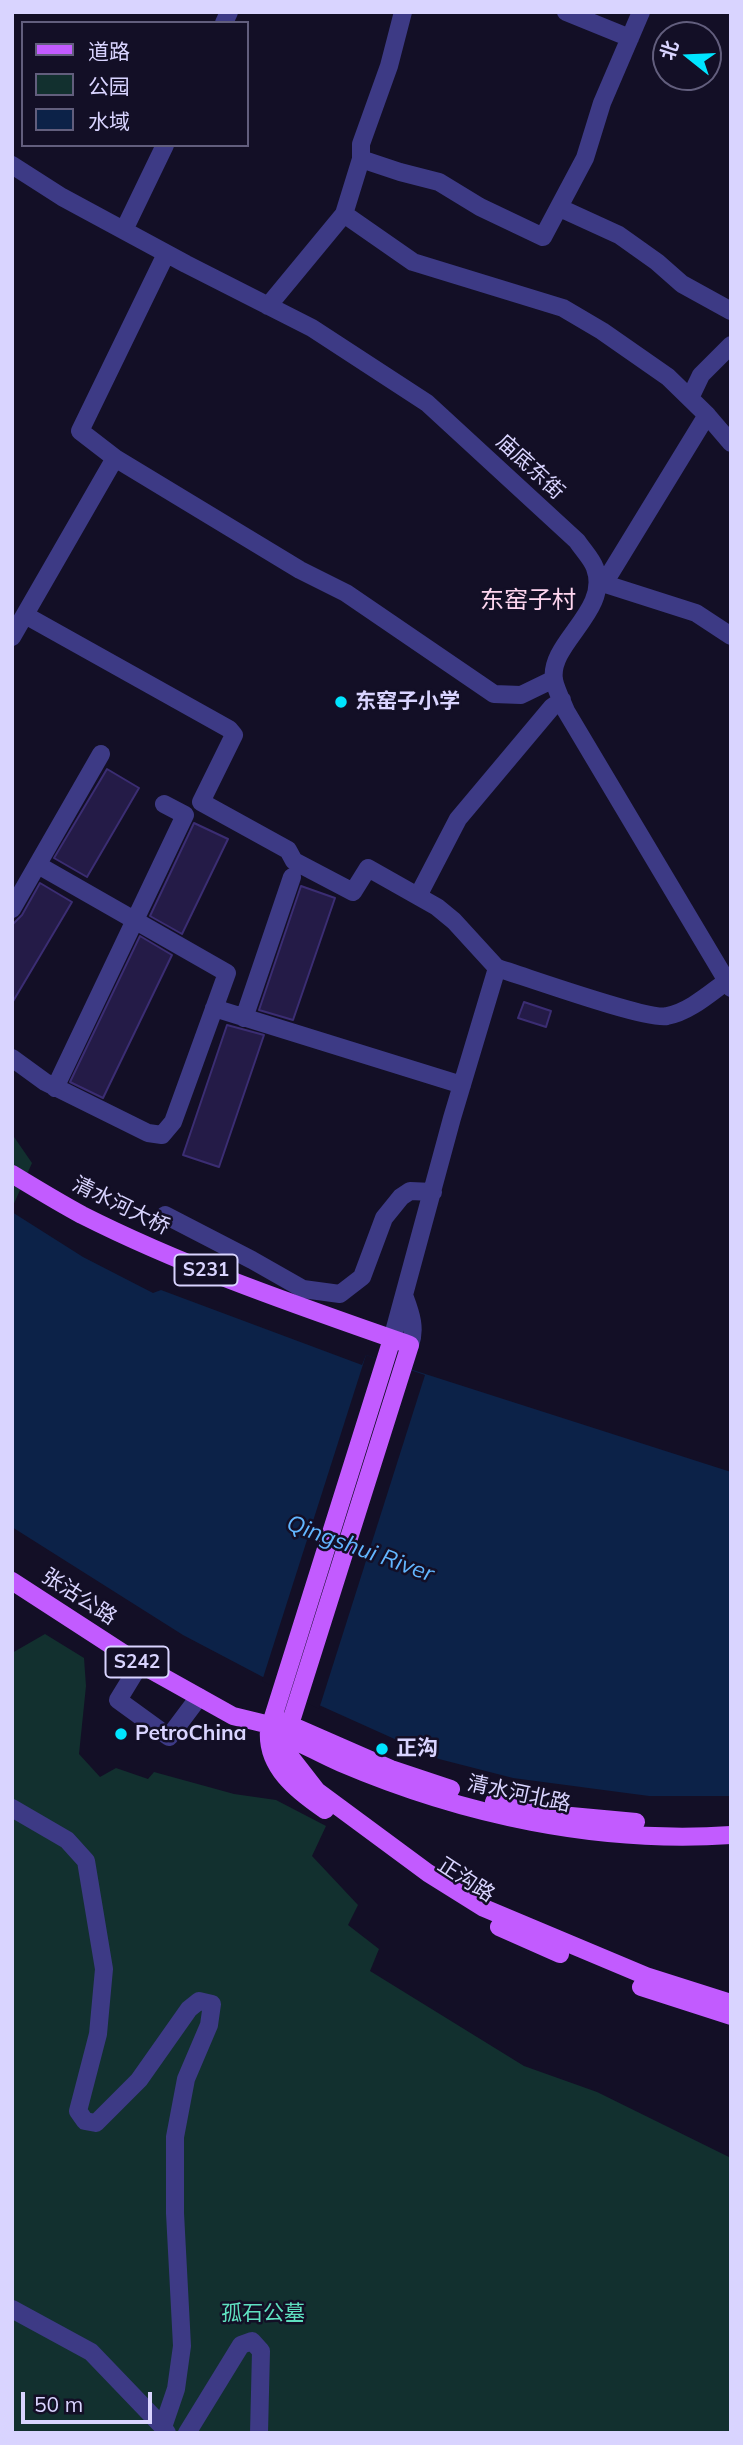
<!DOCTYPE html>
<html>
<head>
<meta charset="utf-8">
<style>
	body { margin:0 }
	#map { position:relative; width:743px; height:2445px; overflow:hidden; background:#130f26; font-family:Mulish,"Noto Sans SC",sans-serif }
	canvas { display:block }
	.frame { position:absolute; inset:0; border:14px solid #d9d4ff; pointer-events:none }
	.legend { position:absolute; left:21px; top:21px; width:228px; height:126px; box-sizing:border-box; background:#130f26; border:2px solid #625e7d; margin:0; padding:9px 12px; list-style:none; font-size:21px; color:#d9d4ff }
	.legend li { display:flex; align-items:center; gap:14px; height:35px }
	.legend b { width:35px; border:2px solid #625e7d }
	.north { position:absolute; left:652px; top:21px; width:70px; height:70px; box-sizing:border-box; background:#130f26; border:2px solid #625e7d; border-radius:50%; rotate:288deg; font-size:19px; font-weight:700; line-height:28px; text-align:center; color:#d9d4ff }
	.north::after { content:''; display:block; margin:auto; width:24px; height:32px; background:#00e5ff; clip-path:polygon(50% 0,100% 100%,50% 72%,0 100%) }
	.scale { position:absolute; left:21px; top:2392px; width:131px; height:32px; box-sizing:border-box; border:4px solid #d9d4ff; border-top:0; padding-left:9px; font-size:21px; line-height:24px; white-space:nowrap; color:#d9d4ff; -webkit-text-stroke:5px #130f26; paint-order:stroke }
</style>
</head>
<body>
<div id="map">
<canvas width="743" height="2445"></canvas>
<div class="frame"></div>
<ul class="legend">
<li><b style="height:9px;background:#c25bff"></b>道路</li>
<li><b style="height:19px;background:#12302f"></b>公园</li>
<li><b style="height:19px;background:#0c2248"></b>水域</li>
</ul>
<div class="north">北</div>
<div class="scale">50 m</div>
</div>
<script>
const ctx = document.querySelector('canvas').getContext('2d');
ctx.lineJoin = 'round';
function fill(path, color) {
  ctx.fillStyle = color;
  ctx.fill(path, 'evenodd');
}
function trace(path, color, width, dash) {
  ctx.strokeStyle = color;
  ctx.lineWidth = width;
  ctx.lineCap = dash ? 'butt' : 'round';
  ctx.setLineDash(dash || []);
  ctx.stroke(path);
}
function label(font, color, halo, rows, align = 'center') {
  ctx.font = font + ' Mulish,"Noto Sans SC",sans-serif';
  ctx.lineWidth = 5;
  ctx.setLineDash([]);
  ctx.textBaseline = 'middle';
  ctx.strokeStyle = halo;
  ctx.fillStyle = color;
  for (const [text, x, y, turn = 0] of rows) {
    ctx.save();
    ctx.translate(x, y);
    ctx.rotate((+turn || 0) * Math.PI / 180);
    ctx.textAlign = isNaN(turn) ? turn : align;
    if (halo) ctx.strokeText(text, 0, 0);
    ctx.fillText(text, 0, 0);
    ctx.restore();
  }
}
fill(new Path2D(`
	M12 1134 32 1163 12 1208Z
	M45 1634 84 1658 86 1686 79 1754 100 1777 116 1768 148 1779 154 1772 234 1794 276 1800 326 1826 312 1856 358 1905 348 1925 379 1949 370 1971 524 2066 597 2092 731 2158V2433H12V1653Z`), '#12302f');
fill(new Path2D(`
	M12 1212 83 1257 153 1293 161 1290 362 1365 366 1355 731 1472V1796H649L513 1778 439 1759 299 1696 183 1635 12 1527Z`), '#0c2248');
fill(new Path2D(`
	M366 1355 425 1375 319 1709 262 1681Z`), '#130f26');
const building = new Path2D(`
	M107 769 139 788 87 877 54 858Z
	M194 823 228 839 182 934 150 916Z
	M40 883 72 902 12 1003V925L22 915Z
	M301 886 335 898 293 1020 259 1010Z
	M140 936 172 955 103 1098 70 1082Z
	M524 1002 551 1011 546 1027 518 1018Z
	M227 1025 264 1035 219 1167 183 1155Z`);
fill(building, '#241b47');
trace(building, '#3b2d73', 2);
trace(new Path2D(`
	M566 12 630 38
	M224 23 229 12
	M361 159 400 172 439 182 480 207 543 237 585 158 602 103 641 12
	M12 165 62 197 186 264 312 328 427 403 577 541C583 550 592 559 595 568 611 611 548 643 554 680 556 690 562 701 566 711L731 988
	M560 208 619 235 657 262 682 284 731 311
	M344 214 413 262 563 308 602 331 668 377 707 415 731 443
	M124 230 165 145
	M268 306 344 214 361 159V144L389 66 403 12
	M690 398 701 375 731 345
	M115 458 300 570 346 593 494 694 521 695 554 679
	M599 582 611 572 707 415
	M599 582 696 613 731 636
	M25 615 229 729 234 735 201 802 288 850 294 861 353 892 368 868 437 907 454 921 497 968
	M12 637 115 458 80 431 166 254
	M418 896 458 819 552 707 562 700
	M12 909 101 754
	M214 1008 462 1085
	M244 1018 292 877
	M12 1058 45 1082 148 1133 162 1135 173 1122 227 973 38 865
	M55 1088 185 815 164 804
	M165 1215 252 1260 303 1289 340 1294 362 1277 384 1218 401 1197 410 1191 433 1192
	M405 1298C411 1314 416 1329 410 1345
	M392 1339 452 1118 497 968C524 976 648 1021 667 1016 689 1012 709 994 727 981
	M140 1664 118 1700 169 1737 199 1697
	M12 1808 67 1840 86 1861 104 1969 98 2034 78 2111 85 2121 96 2123 139 2080 189 2009 199 2001 212 2004 209 2025 186 2079 175 2137V2213L182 2346 176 2389 163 2427 167 2433
	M12 2309 91 2352 163 2427
	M187 2433 241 2345 252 2341 261 2351 259 2433`), '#3d3a85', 18);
trace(new Path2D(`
	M12 1174C35 1188 58 1202 82 1215 187 1268 299 1306 410 1345L286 1737 289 1755 317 1791 428 1873 484 1908 646 1976 731 2003
	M12 1581 140 1664 233 1716 270 1725
	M279 1720 391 1769 451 1789
	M279 1734C300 1742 320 1754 341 1763 463 1815 598 1844 731 1835
	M494 1802 560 1815 636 1822
	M325 1810C297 1791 266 1767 269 1730L392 1339
	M499 1927 560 1954
	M641 1987 731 2016`), '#c25bff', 18);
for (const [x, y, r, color] of [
	[341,702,7,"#00e5ff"],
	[121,1734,7,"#00e5ff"],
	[382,1749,7,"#00e5ff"]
]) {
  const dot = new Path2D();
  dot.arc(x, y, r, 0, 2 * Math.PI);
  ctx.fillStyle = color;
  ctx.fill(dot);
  trace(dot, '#130f26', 2.5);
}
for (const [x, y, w] of [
	[206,1270,63],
	[137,1662,63]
]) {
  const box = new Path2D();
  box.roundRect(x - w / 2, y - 15.5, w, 31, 5);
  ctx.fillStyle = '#130f26';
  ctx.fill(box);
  trace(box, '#d9d4ff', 2);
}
label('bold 19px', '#d9d4ff', null, [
	["S231",206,1270],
	["S242",137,1662]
]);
label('21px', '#d9d4ff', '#130f26', [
	["庙底东街",530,467,43],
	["清水河大桥",121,1206,26],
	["张沽公路",79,1597,33],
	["清水河北路",519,1794,12],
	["正沟路",466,1880,33]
]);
label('bold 21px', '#d9d4ff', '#130f26', [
	["东窑子小学",355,702],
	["PetroChina",135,1734],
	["正沟",396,1749]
], 'left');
label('21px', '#5fe0c0', '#130f26', [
	["孤石公墓",263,2314]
]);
label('italic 23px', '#62b6ff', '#130f26', [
	["Qingshui River",360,1549,20]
]);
label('24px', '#ffd6f0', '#130f26', [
	["东窑子村",528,601]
]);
</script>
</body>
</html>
